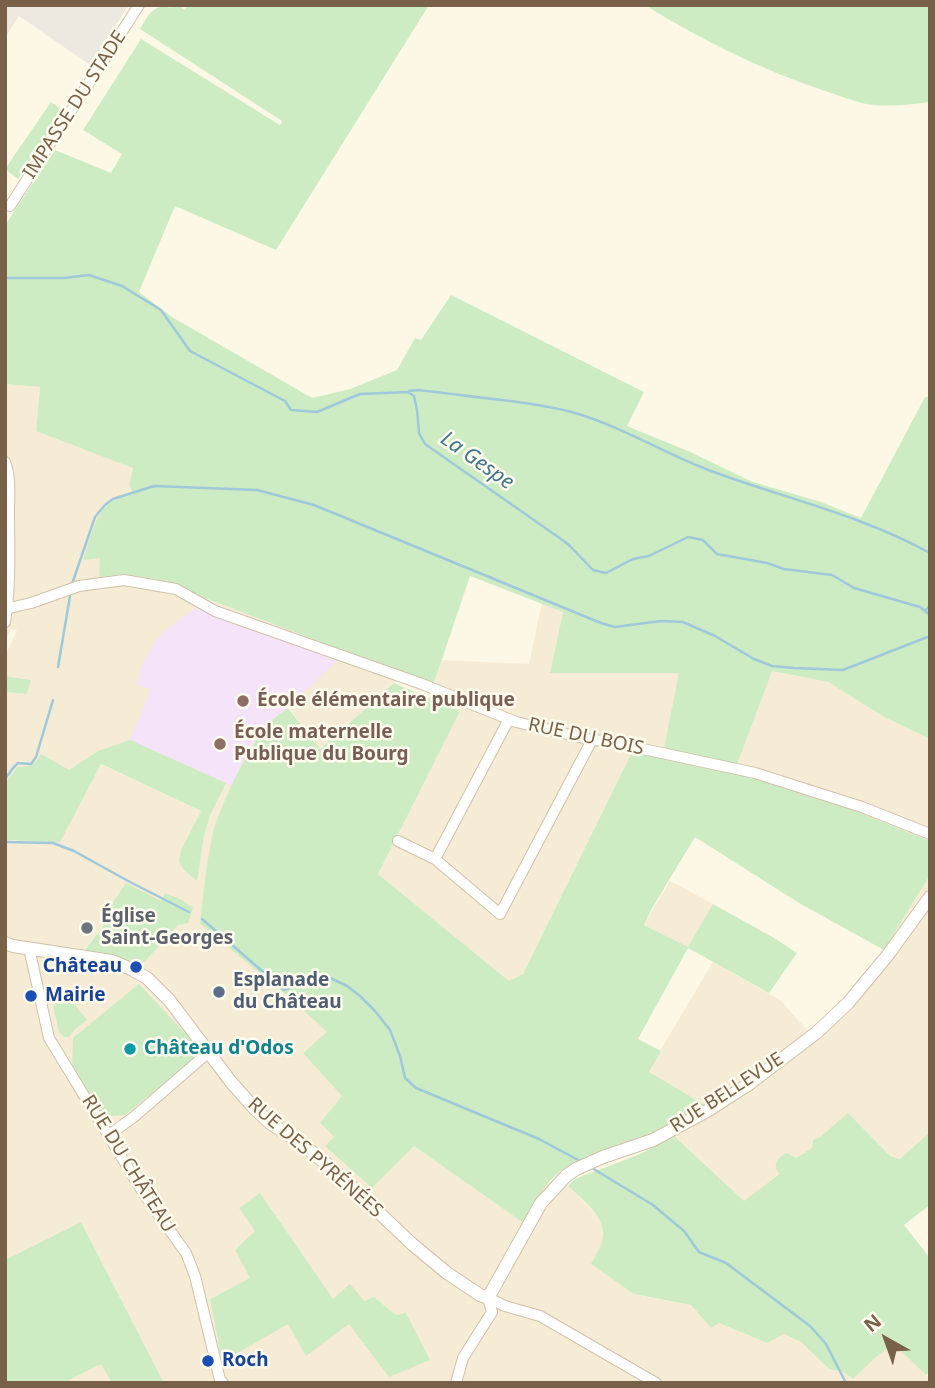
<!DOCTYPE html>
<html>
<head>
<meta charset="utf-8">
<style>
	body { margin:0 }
	#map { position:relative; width:935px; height:1388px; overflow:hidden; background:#fdf8e6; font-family:"Noto Sans",sans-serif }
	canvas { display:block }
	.frame { position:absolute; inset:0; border:7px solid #796149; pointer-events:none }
	.north { position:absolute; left:851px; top:1304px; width:70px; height:70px; -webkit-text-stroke:5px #fffbee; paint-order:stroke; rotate:320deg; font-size:19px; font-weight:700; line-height:28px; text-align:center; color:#796149 }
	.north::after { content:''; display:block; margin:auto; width:24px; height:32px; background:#796149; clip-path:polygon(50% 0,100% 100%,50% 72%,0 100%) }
</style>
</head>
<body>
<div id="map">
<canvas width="935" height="1388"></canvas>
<div class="frame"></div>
<div class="north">N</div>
</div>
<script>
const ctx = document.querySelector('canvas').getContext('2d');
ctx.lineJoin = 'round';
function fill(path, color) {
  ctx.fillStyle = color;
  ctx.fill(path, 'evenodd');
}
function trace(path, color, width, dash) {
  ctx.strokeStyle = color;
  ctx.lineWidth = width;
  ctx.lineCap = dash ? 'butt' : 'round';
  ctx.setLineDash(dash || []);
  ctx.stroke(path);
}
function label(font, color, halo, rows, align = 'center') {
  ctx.font = font + ' "Noto Sans",sans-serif';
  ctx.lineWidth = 5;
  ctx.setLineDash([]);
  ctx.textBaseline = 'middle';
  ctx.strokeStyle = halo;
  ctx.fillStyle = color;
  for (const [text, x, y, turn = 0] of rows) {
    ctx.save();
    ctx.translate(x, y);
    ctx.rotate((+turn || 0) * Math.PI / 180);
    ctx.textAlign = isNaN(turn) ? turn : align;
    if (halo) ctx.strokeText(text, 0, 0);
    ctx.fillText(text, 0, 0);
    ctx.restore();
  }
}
fill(new Path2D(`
	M5 384 40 387 36 431 133 467 129 485 135 494 122 497 106 507 100 514 95 525 84 559 100 557V577L123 574 178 584 197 595 405 674 319 749 289 708 271 721 256 739 225 801 213 835 200 924 291 999 327 1032 342 1097 320 1123 334 1137 326 1146H414L522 1222 547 1184 568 1186 589 1207 602 1222 603 1239 642 1296 691 1305 711 1328 719 1323 767 1343 783 1334 801 1342 829 1369 843 1372 853 1379 876 1357 895 1343 926 1375 930 1380V1383H164L81 1222 5 1260V840L16 841 71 820 100 764 201 811 181 850 197 880 204 836 211 813 98 751 69 771 36 763 29 767H17L5 783V692L27 694 31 680 5 676V656L17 630 11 629 5 642ZM165 893 178 925 140 967 84 950 103 925 161 901ZM256 1231 334 1300 364 1301 374 1297 396 1315 349 1324H288L210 1299 251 1278Z
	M542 603 563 612 550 673H680L662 758 632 752 523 974 509 981 378 874 459 710 430 697 442 660 529 664Z
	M771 671 828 682 886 718 930 739V841L843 806 735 771Z
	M930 875V1132L901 1159 890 1156 848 1114 820 1137 813 1140 812 1148 796 1158 787 1153 779 1173 744 1202 676 1139 648 1071 713 962 780 1000 809 1032 853 991 884 950Z
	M670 881 713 904 688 948 644 925Z
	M101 1363 112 1383H63Z`), '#f6ebd4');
fill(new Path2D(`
	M5 5H129L90 65 19 16 5 38Z`), '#eee9e0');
fill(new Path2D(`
	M195 608 337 661 288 708 271 721 256 739 232 786 130 740 151 689 136 685 141 667 155 641 166 630Z`), '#f5e3fa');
fill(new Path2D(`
	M178 5 185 10 188 5H429L276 250 175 206 139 292 172 317 312 398 350 389 397 370 415 338 421 340 451 295 644 392 627 426 688 451 753 482 821 502 861 518 925 397H930V739L886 718 828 682 772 671 735 770 843 806 930 841V875L884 950 799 903 695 837 651 910 644 925 688 947 713 904 776 939 797 953 769 993 688 948 638 1039 661 1051 649 1072 705 1105C683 1118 661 1130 637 1139 611 1150 579 1155 557 1174 542 1187 533 1206 522 1222L414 1146 372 1188 325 1146 334 1137 320 1123 342 1096 303 1053 327 1032 291 999 200 924C203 895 206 866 212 837 218 810 251 740 271 721 276 716 283 712 288 708L320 749 394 683 460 711 378 874 509 981 523 974 632 752 662 758 679 673H550L563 612 470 576 434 683 405 674 197 595 177 584 155 579 123 574 99 577 100 558 83 560C90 541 94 512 113 501 119 497 127 496 134 494L129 485 133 468 36 431 40 387 5 384V225L55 150 111 173 122 154 83 130 141 39 280 125 282 121 140 29C145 21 150 9 160 7 169 5 169 10 178 5Z
	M645 5H930V102C909 105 887 107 866 104 852 101 838 95 825 91 762 70 701 40 645 5Z
	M51 102 63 110 18 179 5 169Z
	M5 676 31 680 27 694 5 692Z
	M130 740 226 783 211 813 204 836 197 881 184 870 179 861 181 850 201 811 101 764 60 842 5 840V783L17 767C30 767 34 765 41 754L69 770 98 751Z
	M126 883 161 901 165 893 182 900 193 908 188 923 178 925 140 967 84 951 103 926 100 922Z
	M139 984 198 1047V1055L125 1115 112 1116 102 1115 72 1065 73 1038Z
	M67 995 87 1020 75 1029 69 1037H64L59 1032 53 1006Z
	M848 1113 890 1156 900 1159 930 1132V1205L904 1225 930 1258V1372L926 1375 894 1344 876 1357 853 1379 843 1372 829 1369 801 1342 784 1334 767 1343 719 1323 711 1328 691 1305 634 1294 591 1264C595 1256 602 1246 603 1237 605 1215 582 1200 568 1186L575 1179 640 1154 675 1136 677 1139 744 1201 779 1174C772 1163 777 1158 787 1153L796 1158 812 1148 813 1140 820 1137Z
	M260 1193 333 1299 350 1284 364 1301 374 1297 396 1315 406 1313 430 1360 389 1377 349 1324 306 1356 288 1324 222 1362 210 1299 250 1278 235 1250 255 1231 239 1208Z
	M81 1222 164 1383H112L101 1364 63 1383H5V1260Z`), '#ceecc3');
trace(new Path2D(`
	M5 278H64L89 275 122 286 161 310 190 351 285 401 291 410 317 412 360 394 408 392 414 396 417 410 419 433 425 444 561 539 570 546 593 570 606 573 633 559 649 556 688 537 703 540 717 554 767 563 784 569 832 575 854 588 920 607 930 615
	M409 391 418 390C446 393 474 397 502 400 526 403 551 406 575 413 623 427 665 454 711 471 784 498 861 515 930 553
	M72 584 95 517 105 505 113 499 154 486 257 490 314 505 601 623 615 627 661 621 683 622 715 636 754 659 772 666 794 668 843 670 930 636
	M925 611 930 605
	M58 667 70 596
	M5 779 13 768 18 763 31 764 36 757 53 700
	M5 842 53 843 74 851 130 882 189 912
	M202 919 284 990 324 975 347 986 360 996 375 1011 390 1030 400 1056 405 1078 416 1088 539 1139 580 1161
	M592 1168 653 1205 684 1231 699 1252 726 1263 810 1326 826 1344 846 1383`), '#9fc9db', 2.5);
const minor = new Path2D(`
	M10 206 139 5
	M5 462C11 477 9 495 9 511 9 548 11 586 5 622
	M5 609 31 603 79 586 124 580 176 589 215 611 422 684 516 722 592 740 606 741 755 773 862 807 930 834
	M509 719 435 859 500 914 592 740
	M398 841 435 859
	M29 948 49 1038 144 1194 186 1253 195 1276 220 1380 223 1383
	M109 1135 135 1116 210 1051
	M488 1298 505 1306 540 1316 656 1383
	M456 1383 463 1358 492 1312 488 1298`);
const tertiary = new Path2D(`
	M5 943 13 946 112 961 131 969 147 978 170 1001 231 1082 255 1109 270 1123 302 1144 333 1169 412 1244 447 1273 480 1295 488 1298 541 1203 566 1176 576 1169 603 1157 653 1140 707 1111 749 1084 816 1033 848 1003 887 956 930 897`);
trace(minor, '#d0c1ab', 12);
trace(tertiary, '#d0c1ab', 14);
trace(minor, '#fff', 10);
trace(tertiary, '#fff', 12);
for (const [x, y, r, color] of [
	[243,701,7,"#8d6e63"],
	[220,744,7,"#8d6e63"],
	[87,928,7,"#6b7280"],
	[136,967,7,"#1a4fb4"],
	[219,992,7,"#5c6f8a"],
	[31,996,7,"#1a4fb4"],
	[130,1049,7,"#0f9aa8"],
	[208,1361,7,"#1a4fb4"]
]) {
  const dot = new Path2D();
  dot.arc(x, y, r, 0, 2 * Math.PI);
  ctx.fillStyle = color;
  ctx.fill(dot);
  trace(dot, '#fffbee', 2.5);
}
label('19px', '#796149', '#fffbee', [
	["IMPASSE DU STADE",75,105,-57],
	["RUE DU BOIS",586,737,12],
	["RUE BELLEVUE",727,1093,-33],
	["RUE DES PYRÉNÉES",315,1158,41],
	["RUE DU CHÂTEAU",128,1164,58]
]);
label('bold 19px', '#785e54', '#fffbee', [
	["École élémentaire publique",257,701],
	["École maternelle",234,733],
	["Publique du Bourg",234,755]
], 'left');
label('bold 19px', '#5b616d', '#fffbee', [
	["Église",101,917],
	["Saint-Georges",101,939]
], 'left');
label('bold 19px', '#164399', '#fffbee', [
	["Château",122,967,"right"],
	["Mairie",45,996],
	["Roch",222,1361]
], 'left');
label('bold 19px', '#4e5e75', '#fffbee', [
	["Esplanade",233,981],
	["du Château",233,1003]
], 'left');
label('bold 19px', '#0d838f', '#fffbee', [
	["Château d'Odos",144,1049]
], 'left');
label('italic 21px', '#41768d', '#fffbee', [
	["La Gespe",477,461,35]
]);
</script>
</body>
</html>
